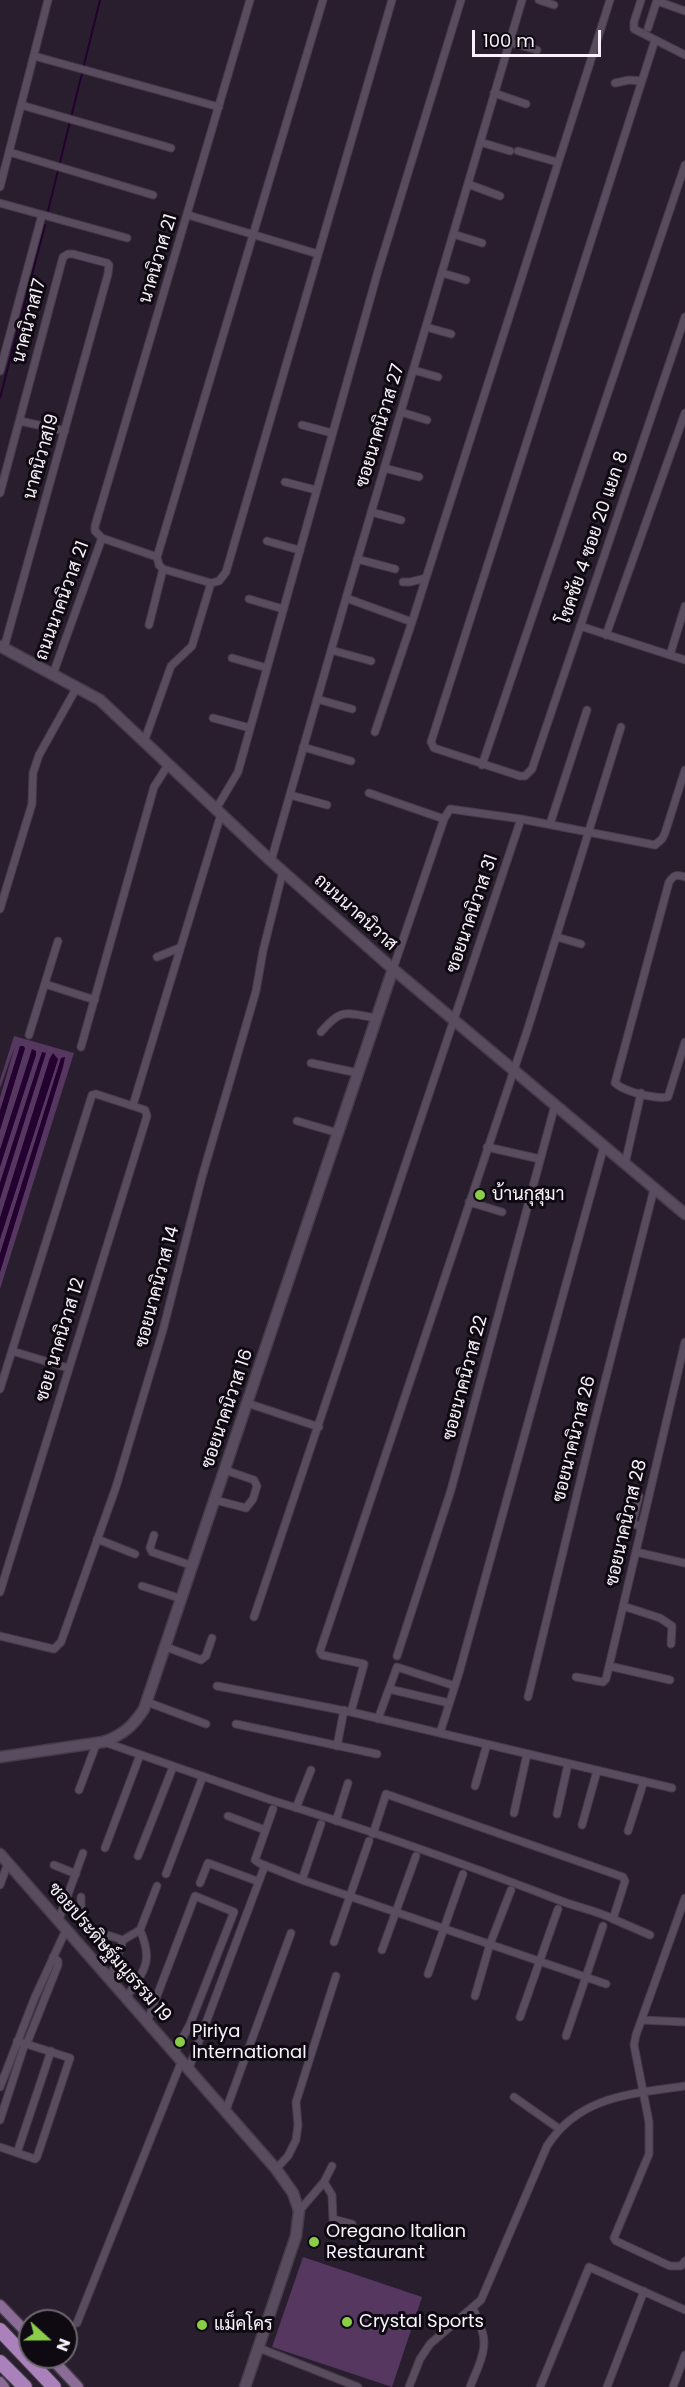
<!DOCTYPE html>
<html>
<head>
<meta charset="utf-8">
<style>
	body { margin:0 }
	#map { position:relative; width:685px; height:2387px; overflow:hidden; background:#291e2e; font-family:Poppins,sans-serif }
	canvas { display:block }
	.north { position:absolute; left:18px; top:2309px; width:60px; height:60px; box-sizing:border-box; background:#0f0a11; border:2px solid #6d676f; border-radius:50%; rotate:111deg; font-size:16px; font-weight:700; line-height:24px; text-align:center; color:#f9f2fd }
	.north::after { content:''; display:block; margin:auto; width:21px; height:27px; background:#8ace47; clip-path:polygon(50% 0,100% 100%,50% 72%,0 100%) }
	.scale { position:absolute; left:472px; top:30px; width:129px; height:27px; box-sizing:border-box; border:3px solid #f9f2fd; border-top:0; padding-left:8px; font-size:18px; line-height:21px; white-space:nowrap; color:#f9f2fd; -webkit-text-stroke:4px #0f0a11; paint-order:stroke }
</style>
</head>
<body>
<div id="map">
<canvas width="685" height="2387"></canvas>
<div class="north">N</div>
<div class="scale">100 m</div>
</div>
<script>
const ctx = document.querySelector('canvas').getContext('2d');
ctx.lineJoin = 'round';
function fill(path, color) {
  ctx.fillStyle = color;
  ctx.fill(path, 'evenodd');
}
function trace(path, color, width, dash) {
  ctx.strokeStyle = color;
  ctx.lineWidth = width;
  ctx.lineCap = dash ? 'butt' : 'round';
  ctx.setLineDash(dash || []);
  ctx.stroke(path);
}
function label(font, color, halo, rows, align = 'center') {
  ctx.font = font + ' Poppins,Sarabun,sans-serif';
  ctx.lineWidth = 6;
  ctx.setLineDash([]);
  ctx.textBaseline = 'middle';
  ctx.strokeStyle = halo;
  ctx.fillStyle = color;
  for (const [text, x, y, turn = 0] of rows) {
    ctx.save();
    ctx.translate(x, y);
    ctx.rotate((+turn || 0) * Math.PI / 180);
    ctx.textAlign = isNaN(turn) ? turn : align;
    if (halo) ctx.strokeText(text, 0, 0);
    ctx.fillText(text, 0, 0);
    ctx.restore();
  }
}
fill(new Path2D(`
	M14 1036 74 1053 0 1289V1272L65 1057 61 1059 0 1254V1239L58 1059 50 1058 0 1218V1199L42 1052 0 1183V1167L33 1049 0 1150V1130L25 1048 23 1046 20 1047 0 1111V1098L15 1046 0 1088V1080Z
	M303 2257 422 2297 392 2387 272 2347Z`), '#553760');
fill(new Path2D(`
	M20 1046H23L25 1048 0 1130V1111Z
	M32 1049 36 1051V1055L0 1167V1150Z
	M42 1052 46 1053 0 1199V1183Z
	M53 1053 58 1059 0 1239V1218L50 1058Z
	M65 1057 63 1067 0 1272V1254L61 1058Z`), '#230030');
trace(new Path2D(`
	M48 211 100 0
	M0 398 45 225`), '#230030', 2);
const street = new Path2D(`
	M250 0 95 526V531L102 538 157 557 159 565 163 569 211 583 219 581 226 572 392 0
	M539 0 554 5
	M641 0 634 22V29L685 55
	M657 1 685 11
	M648 28 657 0
	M655 40 431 742 434 748 520 776H525L532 769 685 317
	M509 42 537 50
	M34 56 219 107
	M615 83 629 80 642 81
	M494 93 526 104
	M21 105 171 148
	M480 142 510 151
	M518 151 557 162
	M9 152 153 195
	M468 184 500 196
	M0 187 48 0
	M0 203 127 238
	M188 215 318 254
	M453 234 482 243
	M442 273 466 280
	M426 327 451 334
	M413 370 438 377
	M0 371 42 215
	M401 412 427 420
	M20 421 65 431
	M302 425 332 433
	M384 468 419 477
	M285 482 316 490
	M0 493 63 257 68 254H73L107 263 109 265 108 274 4 648
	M371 512 401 520
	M267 541 299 550
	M157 557 323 0
	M357 559 395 569
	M403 582H410L426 578
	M346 598 412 622
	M249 599 283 609
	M149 625 163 569
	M580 626 685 660
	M606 635 685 413
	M331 650 371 661
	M670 655 685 606
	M232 658 267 668
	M53 674 102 538
	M317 699 352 709
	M213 718 250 728
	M375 732 412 622 610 0
	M144 742 171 666 192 646 211 583
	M303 747 351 761
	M482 765 685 165
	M369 793 444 819
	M290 795 327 805
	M216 809 238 772 378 271 461 0
	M550 824 587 710
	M271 861 346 598 522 0
	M685 877C676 874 674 875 669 882L615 1083C625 1092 654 1099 668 1097L685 1042
	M0 909 32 804 33 773 39 755 77 687
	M557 937 581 944
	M157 957 179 948
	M393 969 444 819 450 809 521 819 655 845 662 839 665 833 685 770
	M45 984 95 1000
	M321 1032C343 1006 346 1014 377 1018
	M29 1035 58 941
	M81 1047 154 787 168 765
	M311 1063 358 1073
	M133 1105 221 814
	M297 1121 338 1133
	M487 1147 540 1159
	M625 1164 641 1093
	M469 1202 502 1212
	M12 1351 68 1368
	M0 1389 92 1095 96 1094 145 1110 147 1116 0 1592
	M247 1403 319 1427
	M639 1496 632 1524 641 1526
	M215 1500 246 1508 253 1499 257 1486 254 1480 225 1470
	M154 1535 150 1548 152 1552 193 1566
	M97 1539 135 1554
	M636 1552 685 1563
	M142 1586 182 1599
	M623 1606 660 1618 672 1626 671 1644
	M254 1617 521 819
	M0 1636 54 1649 61 1642 116 1487 163 1330 202 1177 256 991 263 951 283 871
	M166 1647 201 1660 206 1656 212 1638
	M397 1656 451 1490 555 1105
	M609 1666 670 1680
	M576 1677 603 1682 606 1679 685 1342
	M217 1686 351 1712 672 1788
	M389 1689 449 1703
	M528 1697 591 1436 654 1189
	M147 1702 206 1724
	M351 1712 364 1664 322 1655 320 1651 528 1028 621 727
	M378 1719 397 1667 455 1686
	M236 1724 377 1754
	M440 1733 459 1673 604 1146
	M104 1742 271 1800C367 1829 462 1863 556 1899 575 1907 595 1910 613 1919L625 1881 623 1877 386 1794 373 1834
	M337 1746 344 1710
	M475 1786 487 1744
	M79 1790 97 1742
	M296 1808 311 1770
	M273 1809 255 1860 259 1863 302 1880 606 1984
	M514 1813 527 1754
	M557 1814 568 1764
	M228 1816 265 1830
	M336 1821 348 1783
	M582 1825 597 1771
	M628 1831 644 1781
	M105 1848 140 1755
	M138 1856 173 1767
	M54 1865 76 1874
	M166 1874 203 1776
	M302 1880 321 1824
	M200 1883 208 1863 257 1881
	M0 1885 8 1863
	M81 1897V1921L85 1928 123 1940
	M685 1898 636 2035 634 2045 649 2122V2154L614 2238 616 2241 670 2266H681L685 2261
	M613 1919 650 1935
	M58 1922 83 1853
	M334 1942 369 1841
	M382 1950 416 1856
	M428 1974 463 1874
	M110 1980 123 1940 140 1930 157 1886
	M475 1996 490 1944 511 1890
	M126 1998C144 1971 154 1962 140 1930
	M520 2017 558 1909
	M642 2020 685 2022
	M147 2022 195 1896 234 1912 190 2024 175 2052
	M566 2036 603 1926
	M27 2043 58 1965V1961L53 1957
	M189 2068 265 1865
	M0 2087 35 1997 66 1930
	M514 2097 558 2128
	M226 2110 291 1933
	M0 2120 25 2043
	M0 2147 35 2159 37 2157 70 2058 17 2041
	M17 2153 51 2051
	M276 2169 288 2156 296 2140 298 2125 296 2102 336 1976
	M324 2182 332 2195 333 2219 352 2224
	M299 2211 324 2182 332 2166
	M77 2323 182 2060
	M259 2348 358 2387
	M409 2387 420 2359 430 2344 481 2300 547 2146C579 2096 630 2094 685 2086
	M470 2387C476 2371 489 2349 482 2331 480 2323 476 2316 473 2308
	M540 2387 589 2267 685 2310
	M607 2387 644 2291
	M673 2387 685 2355`);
const secondary = new Path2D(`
	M0 646 100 700 271 861 393 969 685 1214
	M0 1757 103 1742C123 1735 133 1726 144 1709L393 969
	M0 1854 276 2169 293 2193 299 2211 296 2236 245 2387`);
const primary = new Path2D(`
	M0 2305 30 2336
	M50 2357 78 2387
	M0 2382 4 2387`);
const highway = new Path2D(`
	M0 2330 54 2387
	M0 2362 25 2387`);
trace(street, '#453b49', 9);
trace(secondary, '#453b49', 13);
trace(primary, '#453b49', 13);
trace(highway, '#453b49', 16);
trace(street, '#594c5e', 7);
trace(secondary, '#594c5e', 10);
trace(primary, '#8a6c96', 10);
trace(highway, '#ab81bb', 14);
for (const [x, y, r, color] of [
	[480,1195,6,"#8ace47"],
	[180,2042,6,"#8ace47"],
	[314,2242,6,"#8ace47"],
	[347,2322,6,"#8ace47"],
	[202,2325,6,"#8ace47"]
]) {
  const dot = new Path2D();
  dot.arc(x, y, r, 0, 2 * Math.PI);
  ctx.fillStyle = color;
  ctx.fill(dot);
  trace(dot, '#0f0a11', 2);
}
label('18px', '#f9f2fd', '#0f0a11', [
	["นาคนิวาศ 21",159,259,-73],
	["นาคนิวาส17",30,321,-75],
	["ซอยนาคนิวาส 27",381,426,-73],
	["นาคนิวาส19",42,457,-74],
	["โชคชัย 4 ซอย 20 แยก 8",594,538,-71],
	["ถนนนาคนิวาส 21",63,601,-70],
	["ถนนนาคนิวาส",355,913,42],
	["ซอยนาคนิวาส 31",473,914,-71],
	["ซอยนาคนิวาส 14",158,1287,-75],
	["ซอย นาคนิวาส 12",61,1340,-73],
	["ซอยนาคนิวาส 22",466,1378,-75],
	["ซอยนาคนิวาส 16",228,1409,-71],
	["ซอยนาคนิวาส 26",575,1439,-76],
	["ซอยนาคนิวาส 28",627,1523,-77],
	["ซอยประดิษฐ์มนูธรรม 19",109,1953,49]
]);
label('18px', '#f9f2fd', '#0f0a11', [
	["บ้านกุสุมา",492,1195],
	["Piriya",192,2032],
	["International",192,2053],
	["Oregano Italian",326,2232],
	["Restaurant",326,2253],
	["Crystal Sports",359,2322],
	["แม็คโคร",214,2325]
], 'left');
</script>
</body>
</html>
